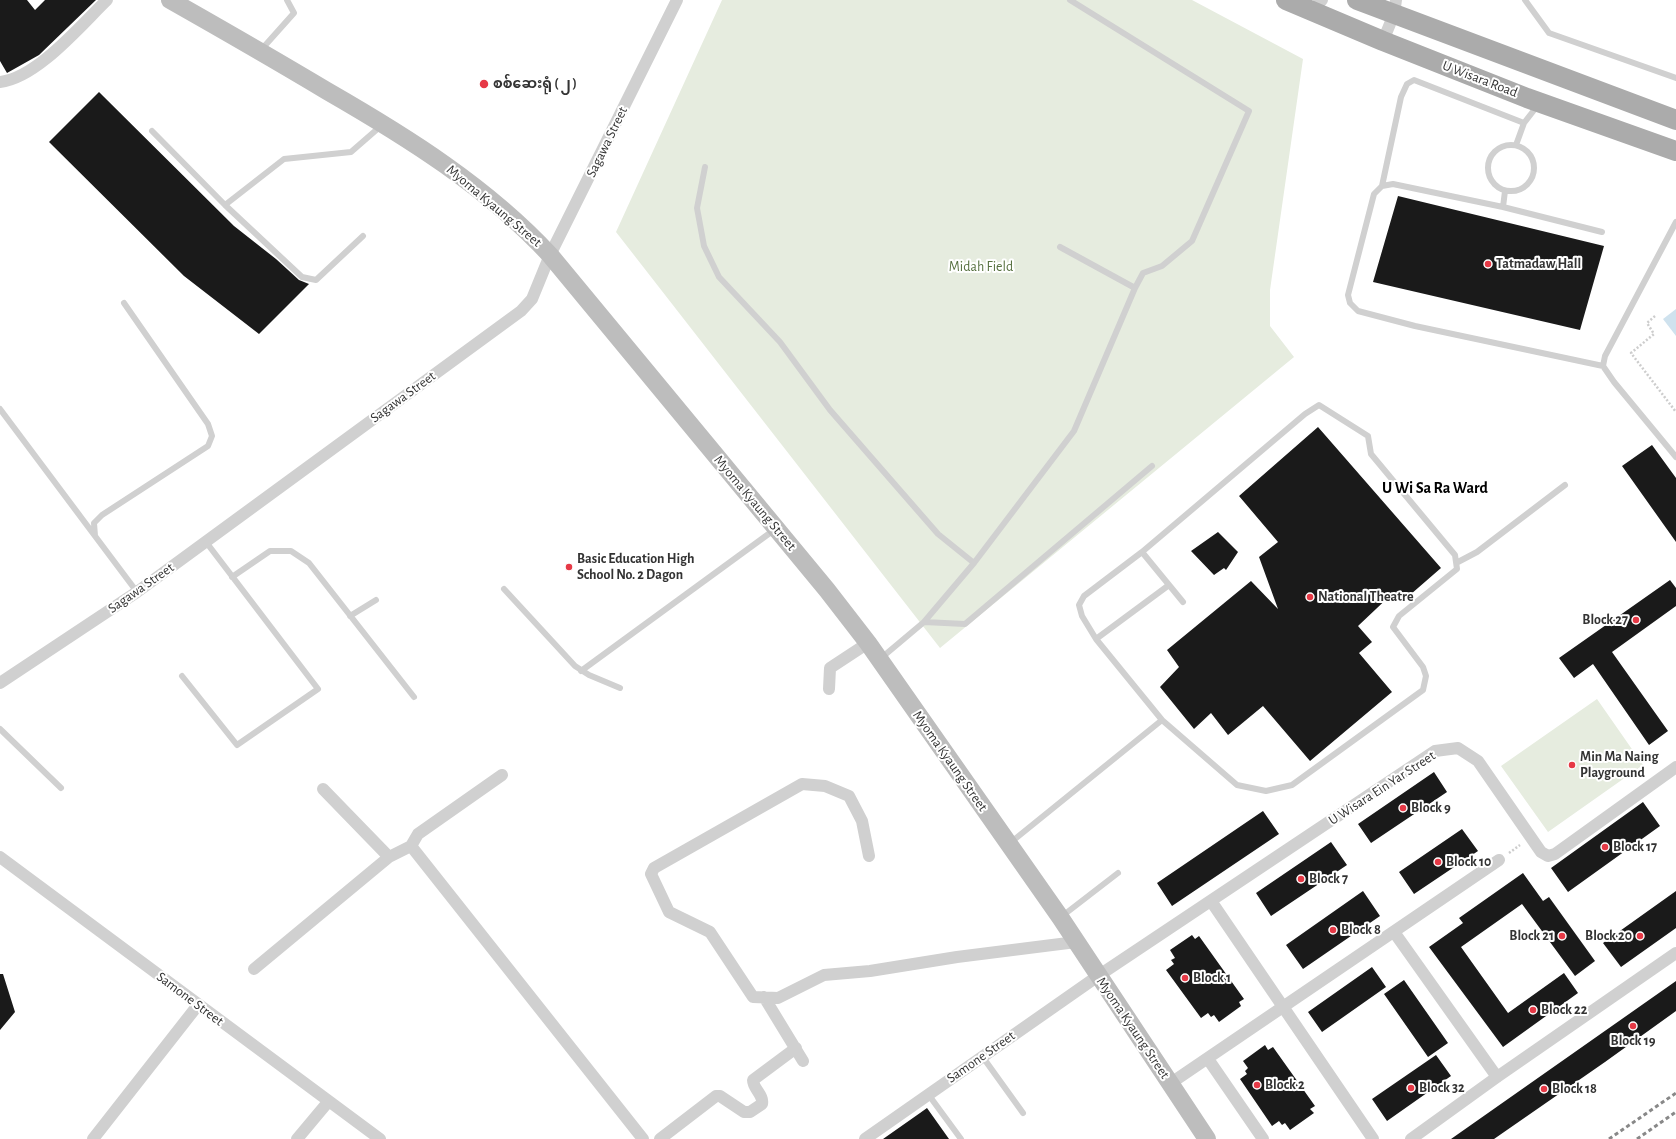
<!DOCTYPE html>
<html>
<head>
<meta charset="utf-8">
<style>
	body { margin:0 }
	canvas { display:block; background:#fff }
</style>
</head>
<body>
<canvas width="1676" height="1139"></canvas>
<script>
const ctx = document.querySelector('canvas').getContext('2d');
ctx.lineJoin = 'round';
function fill(path, color) {
  ctx.fillStyle = color;
  ctx.fill(path, 'evenodd');
}
function trace(path, color, width, dash) {
  ctx.strokeStyle = color;
  ctx.lineWidth = width;
  ctx.lineCap = dash ? 'butt' : 'round';
  ctx.setLineDash(dash || []);
  ctx.stroke(path);
}
function label(font, color, halo, rows, align = 'center') {
  ctx.font = font + ' "Alegreya Sans","Noto Sans Myanmar",sans-serif';
  ctx.lineWidth = 4;
  ctx.setLineDash([]);
  ctx.textBaseline = 'middle';
  ctx.strokeStyle = halo;
  ctx.fillStyle = color;
  for (const [text, x, y, turn = 0] of rows) {
    ctx.save();
    ctx.translate(x, y);
    ctx.rotate((+turn || 0) * Math.PI / 180);
    ctx.textAlign = isNaN(turn) ? turn : align;
    if (halo) ctx.strokeText(text, 0, 0);
    ctx.fillText(text, 0, 0);
    ctx.restore();
  }
}
fill(new Path2D(`
	M722 0H1192L1303 59 1270 290V326L1294 357 940 648 616 232Z
	M1597 699 1643 765 1548 832 1501 766Z`), '#e6ecdf');
fill(new Path2D(`
	M1676 309V336L1663 319Z`), '#cfe2ee');
fill(new Path2D(`
	M0 0H27L35 10 45 0H96L39 55 7 73 0 61Z
	M99 92 234 226 276 259 299 280 309 284 259 334 184 276 49 142Z
	M1398 196 1604 246 1580 330 1373 282Z
	M1318 427 1441 568 1403 601 1394 592 1358 626 1372 642 1359 653 1392 692 1310 761 1263 706 1228 735 1211 713 1194 729 1160 687 1179 667 1167 650 1251 581 1278 609 1259 557 1278 542 1239 496Z
	M1652 445 1676 478V542L1622 466Z
	M1218 532 1238 552 1226 570 1224 568 1214 575 1191 551Z
	M1670 580 1676 588V606L1612 652 1668 731 1649 745 1593 664 1574 678 1559 658Z
	M1434 772 1447 792 1371 843 1358 824Z
	M1643 802 1660 826 1568 892 1551 868Z
	M1263 811 1279 834 1172 906 1157 883Z
	M1462 829 1478 851 1414 894 1399 872Z
	M1331 842 1347 865 1271 916 1256 893Z
	M1523 873 1543 901 1549 897 1595 961 1575 976 1522 904 1461 947 1508 1013 1564 973 1578 993 1503 1047 1429 947 1463 923 1459 918Z
	M1363 891 1380 916 1303 969 1286 945Z
	M1676 891V928L1621 967 1603 943Z
	M1192 935 1195 939 1199 936 1244 999 1239 1002 1241 1006 1219 1022 1214 1015 1211 1017 1208 1013 1201 1018 1166 970 1174 964 1171 960 1175 958 1170 950Z
	M1372 967 1386 987 1322 1032 1308 1012Z
	M0 974H3L15 1012 0 1030Z
	M1404 980 1448 1043 1428 1057 1384 994Z
	M1676 981V1011L1605 1062 1494 1139H1451Z
	M1265 1045 1268 1050 1273 1047 1315 1106 1310 1109 1314 1113 1290 1130 1285 1123 1282 1125 1279 1121 1272 1126 1240 1079 1247 1074 1245 1071 1248 1068 1243 1061Z
	M1436 1055 1451 1076 1387 1121 1372 1099Z
	M927 1108 949 1139H883L920 1113Z`), '#1a1a1a');
trace(new Path2D(`
	M1655 316 1647 323 1654 334 1631 353 1676 412
	M1509 853 1520 845`), '#cdcdcd', 2.5, [2, 2]);
trace(new Path2D(`
	M1525 0 1549 33 1676 78
	M261 50 294 13 287 0
	M152 131 225 205 284 159 351 152 382 125
	M1516 145 1524 123 1538 105
	M1488 168a23 23 0 1 1 46 0a23 23 0 1 1-46 0Z
	M705 167 697 208 704 246 719 277 780 342 830 410 938 534 974 563
	M1382 186 1401 97 1407 84 1414 80 1524 123
	M1505 191 1503 207 1393 184 1382 186 1374 194 1348 295 1350 303 1358 311 1415 326 1603 366 1614 382 1676 457
	M225 205 302 277 316 280 363 236
	M1503 207 1602 232
	M1060 247 1135 288 1143 273 1162 266 1192 241 1249 111 1070 0
	M124 303 208 424 212 436 208 446 102 515 94 523 95 536 137 592
	M1603 366 1605 356 1676 222
	M1319 405 1368 436 1371 454 1455 555 1457 569 1399 616 1393 627 1423 667 1426 676 1423 690 1292 785 1266 791 1237 785 1162 720 1096 639 1082 616 1079 605 1084 596 1142 552 1305 414Z
	M0 409 95 536
	M1142 552 1183 602
	M1458 562 1477 552 1565 485
	M232 577 270 551H291L309 563 414 697
	M504 589 575 666 589 675 620 688
	M350 616 376 600
	M924 622 965 624 1152 466
	M1096 639 1169 585
	M880 659 924 622 974 563 1074 431 1135 288
	M581 671 774 530
	M182 676 237 745 318 689 206 542
	M0 729 61 788
	M1010 843 1162 720
	M1061 917 1118 873
	M982 1056 1023 1113
	M928 1094 961 1139`), '#d0d0d0', 6);
trace(new Path2D(`
	M1311 11 1322 0
	M1383 41 1394 14 1396 0
	M0 82C37 78 81 25 107 0
	M0 683 137 592 521 311 532 299 550 255 677 0
	M829 689 830 668 868 643
	M323 789 389 857 411 846 643 1139
	M411 846 418 834 502 775
	M869 856 862 821 849 796 825 786 802 784 654 868 651 874 669 912 710 932 753 997 778 998 824 975 870 971 957 957 1076 942
	M0 857 380 1139
	M1211 901 1373 1139
	M1394 932 1497 1077
	M254 969 389 857
	M764 997 803 1061
	M1208 1059 1263 1139
	M1171 1083 1499 860
	M93 1139 198 1005
	M297 1139 328 1102
	M660 1139 716 1096H720L744 1112H750L762 1104C764 1095 753 1089 753 1080L796 1048
	M865 1139 1098 976 1435 751 1458 748 1478 761 1541 852 1548 856 1555 854 1676 767
	M1411 1139 1497 1077 1676 953`), '#d0d0d0', 12);
trace(new Path2D(`
	M170 0C223 30 275 60 327 91 407 137 487 187 550 255L827 590 868 643 1060 917 1207 1139`), '#bdbdbd', 18);
trace(new Path2D(`
	M1286 0 1383 41 1527 98 1676 151
	M1357 0 1676 120`), '#ababab', 20);
trace(new Path2D(`
	M1609 1139 1676 1093
	M1637 1139 1676 1112`), '#888', 3, [4, 3]);
for (const [x, y, r, color] of [
	[484,84,5,"#e63946"],
	[1488,264,4,"#e63946"],
	[569,567,4,"#e63946"],
	[1310,597,4,"#e63946"],
	[1636,620,4,"#e63946"],
	[1572,765,4,"#e63946"],
	[1403,808,4,"#e63946"],
	[1605,847,4,"#e63946"],
	[1438,862,4,"#e63946"],
	[1301,879,4,"#e63946"],
	[1333,930,4,"#e63946"],
	[1562,936,4,"#e63946"],
	[1640,936,4,"#e63946"],
	[1185,978,4,"#e63946"],
	[1533,1010,4,"#e63946"],
	[1633,1026,4,"#e63946"],
	[1257,1085,4,"#e63946"],
	[1411,1088,4,"#e63946"],
	[1544,1089,4,"#e63946"]
]) {
  const dot = new Path2D();
  dot.arc(x, y, r, 0, 2 * Math.PI);
  ctx.fillStyle = color;
  ctx.fill(dot);
  trace(dot, '#fff', 1.5);
}
label('14px', '#333', '#fff', [
	["U Wisara Road",1480,79,21],
	["Sagawa Street",607,142,-64],
	["Myoma Kyaung Street",494,206,40],
	["Sagawa Street",403,397,-36],
	["Myoma Kyaung Street",755,503,50],
	["Sagawa Street",141,588,-35],
	["Myoma Kyaung Street",950,761,55],
	["U Wisara Ein Yar Street",1382,788,-33],
	["Samone Street",190,999,37],
	["Myoma Kyaung Street",1133,1028,56],
	["Samone Street",981,1057,-35]
]);
label('bold 14px', '#333', '#fff', [
	["စစ်ဆေးရုံ ( ၂ )",493,84],
	["Tatmadaw Hall",1496,264],
	["Basic Education High",577,559],
	["School No. 2 Dagon",577,575],
	["National Theatre",1318,597],
	["Block 27",1628,620,"right"],
	["Min Ma Naing",1580,757],
	["Playground",1580,773],
	["Block 9",1411,808],
	["Block 17",1613,847],
	["Block 10",1446,862],
	["Block 7",1309,879],
	["Block 8",1341,930],
	["Block 21",1554,936,"right"],
	["Block 20",1632,936,"right"],
	["Block 1",1193,978],
	["Block 22",1541,1010],
	["Block 19",1633,1041,"center"],
	["Block 2",1265,1085],
	["Block 32",1419,1088],
	["Block 18",1552,1089]
], 'left');
label('14px', '#56703f', '#fff', [
	["Midah Field",981,267]
]);
label('bold 16px', '#000', '#fff', [
	["U Wi Sa Ra Ward",1435,488]
]);
</script>
</body>
</html>
